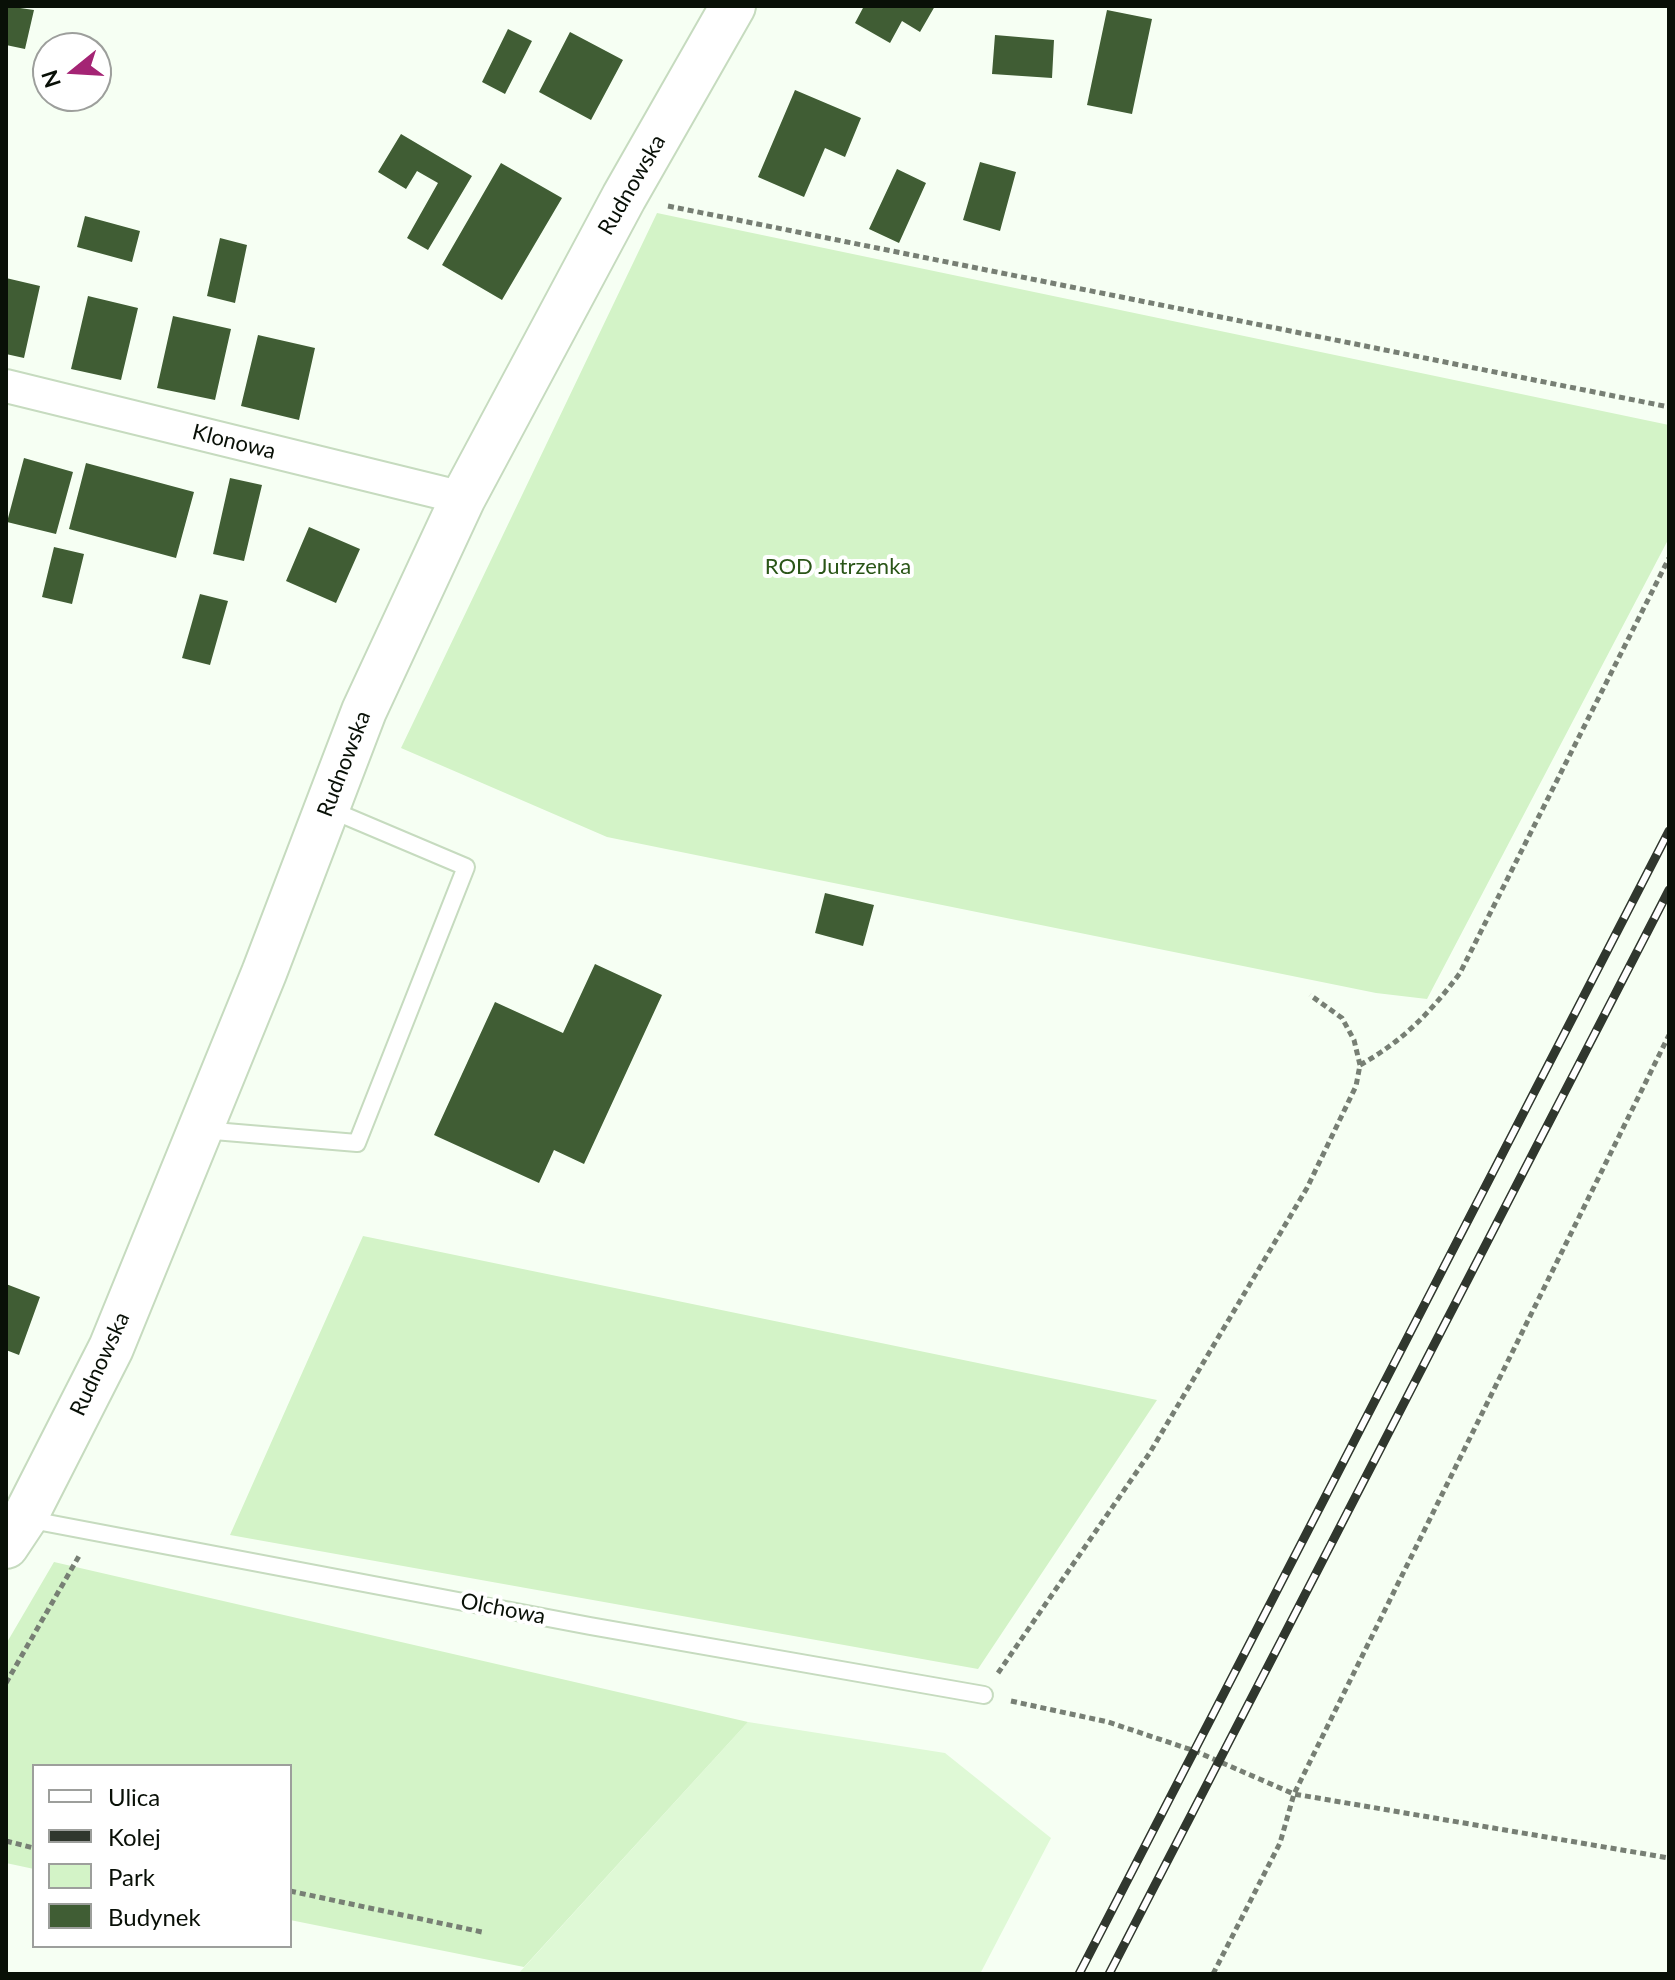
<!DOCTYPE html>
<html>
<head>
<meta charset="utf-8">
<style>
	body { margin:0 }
	#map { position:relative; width:1675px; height:1980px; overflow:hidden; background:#f6fff3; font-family:Lato,sans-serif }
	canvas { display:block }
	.frame { position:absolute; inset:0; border:8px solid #091007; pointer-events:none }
	.legend { position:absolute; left:32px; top:1764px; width:260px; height:184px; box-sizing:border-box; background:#fff; border:2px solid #9d9f9c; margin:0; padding:10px 14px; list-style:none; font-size:24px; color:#091007 }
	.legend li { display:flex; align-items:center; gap:16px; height:40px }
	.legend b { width:40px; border:2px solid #9d9f9c }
	.north { position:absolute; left:32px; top:32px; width:80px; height:80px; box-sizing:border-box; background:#fff; border:2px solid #9d9f9c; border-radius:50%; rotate:252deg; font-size:22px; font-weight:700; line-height:32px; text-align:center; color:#091007 }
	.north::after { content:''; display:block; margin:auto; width:28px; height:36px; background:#a42474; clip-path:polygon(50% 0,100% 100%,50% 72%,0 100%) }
</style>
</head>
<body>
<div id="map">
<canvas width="1675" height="1980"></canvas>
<div class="frame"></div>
<ul class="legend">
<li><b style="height:10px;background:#fff"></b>Ulica</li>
<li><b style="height:10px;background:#30372e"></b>Kolej</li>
<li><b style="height:22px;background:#d3f3c7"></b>Park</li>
<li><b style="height:22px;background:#405d34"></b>Budynek</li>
</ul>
<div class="north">N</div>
</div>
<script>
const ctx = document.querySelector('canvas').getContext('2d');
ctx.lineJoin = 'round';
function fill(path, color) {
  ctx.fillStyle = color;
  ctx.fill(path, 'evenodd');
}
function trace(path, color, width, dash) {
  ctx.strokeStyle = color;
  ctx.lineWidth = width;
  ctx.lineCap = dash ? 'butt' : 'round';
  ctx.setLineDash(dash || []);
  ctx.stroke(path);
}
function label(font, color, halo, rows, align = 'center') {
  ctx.font = font + ' Lato,sans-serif';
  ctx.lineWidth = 8;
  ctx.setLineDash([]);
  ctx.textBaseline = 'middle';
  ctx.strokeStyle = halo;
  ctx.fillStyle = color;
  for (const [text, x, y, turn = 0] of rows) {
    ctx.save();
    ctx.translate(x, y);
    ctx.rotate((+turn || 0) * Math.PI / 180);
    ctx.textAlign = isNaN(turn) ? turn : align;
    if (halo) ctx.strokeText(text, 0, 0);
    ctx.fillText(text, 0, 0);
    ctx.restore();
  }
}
fill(new Path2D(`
	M748 1722 945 1753 1051 1838 980 1974H518Z`), '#dff9d6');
fill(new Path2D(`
	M657 213 1669 425V538L1427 999 1376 993 607 837 401 748Z
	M363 1236 1157 1400 978 1669 230 1535Z
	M54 1562 748 1722 524 1967 290 1920V1766H34V1869L6 1863V1644Z`), '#d3f3c7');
fill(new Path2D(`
	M6 6 34 10 25 49 6 45Z
	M864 6H935L920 32 902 21 890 43 855 23Z
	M1107 10 1152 19 1132 114 1087 105Z
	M508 29 532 41 505 94 482 82Z
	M570 32 623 60 591 120 539 92Z
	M995 35 1054 40 1052 78 992 74Z
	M795 90 861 118 845 157 825 148 804 197 758 177Z
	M401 134 472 176 428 250 407 238 438 183 417 171 406 189 378 172Z
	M980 162 1016 172 1000 231 963 220Z
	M501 163 562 198 502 300 442 265Z
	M897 169 926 183 899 243 869 229Z
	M85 216 140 231 132 262 77 247Z
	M220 238 247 245 235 303 207 296Z
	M6 278 40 286 24 358 6 354Z
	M88 296 138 308 121 380 71 369Z
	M173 316 231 329 215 400 157 388Z
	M258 335 315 348 299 420 241 406Z
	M24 458 73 472 56 534 7 522Z
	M86 463 194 492 176 558 69 529Z
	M230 478 262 485 244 561 213 554Z
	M309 527 360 549 336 603 286 581Z
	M54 547 84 554 72 604 42 597Z
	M200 594 228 601 210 665 182 658Z
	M825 893 874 905 863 946 815 933Z
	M595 964 662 995 584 1164 554 1150 539 1183 434 1135 495 1002 563 1033Z
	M6 1284 40 1297 19 1355 6 1350Z`), '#405d34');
const service = new Path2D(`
	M202 1130 357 1143 466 867 329 809
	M26 1519 590 1626 984 1695`);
const minor = new Path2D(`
	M6 386 463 498`);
const secondary = new Path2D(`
	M6 1546 24 1519 111 1348 264 973 364 711 463 498 624 197 733 6`);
trace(service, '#c6dbbf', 20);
trace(minor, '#c6dbbf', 36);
trace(secondary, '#c6dbbf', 48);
trace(new Path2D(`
	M668 206 1669 407
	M1360 1065C1403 1041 1431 1012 1460 973L1669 558
	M998 1673 1149 1454 1307 1188 1356 1086 1360 1065 1354 1040 1342 1018 1310 995
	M6 1683 79 1556
	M1011 1701 1108 1722 1195 1751 1294 1794 1669 1858
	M6 1841 34 1848
	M290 1891 482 1932
	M1213 1974 1280 1843 1294 1794 1669 1035`), '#777f74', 5, [6, 4]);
trace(service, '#fff', 16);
trace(minor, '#fff', 32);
trace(secondary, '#fff', 44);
const rail = new Path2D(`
	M1079 1974 1669 831
	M1109 1974 1669 890`);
trace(rail, '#30372e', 9);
trace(rail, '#fff', 6, [18]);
label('22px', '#091007', '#fff', [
	["Rudnowska",632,185,-60],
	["Klonowa",234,442,14],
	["Rudnowska",344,764,-69],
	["Rudnowska",100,1364,-65],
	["Olchowa",503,1609,11]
]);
label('22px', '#2a5517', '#fff', [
	["ROD Jutrzenka",838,567]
]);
</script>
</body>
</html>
